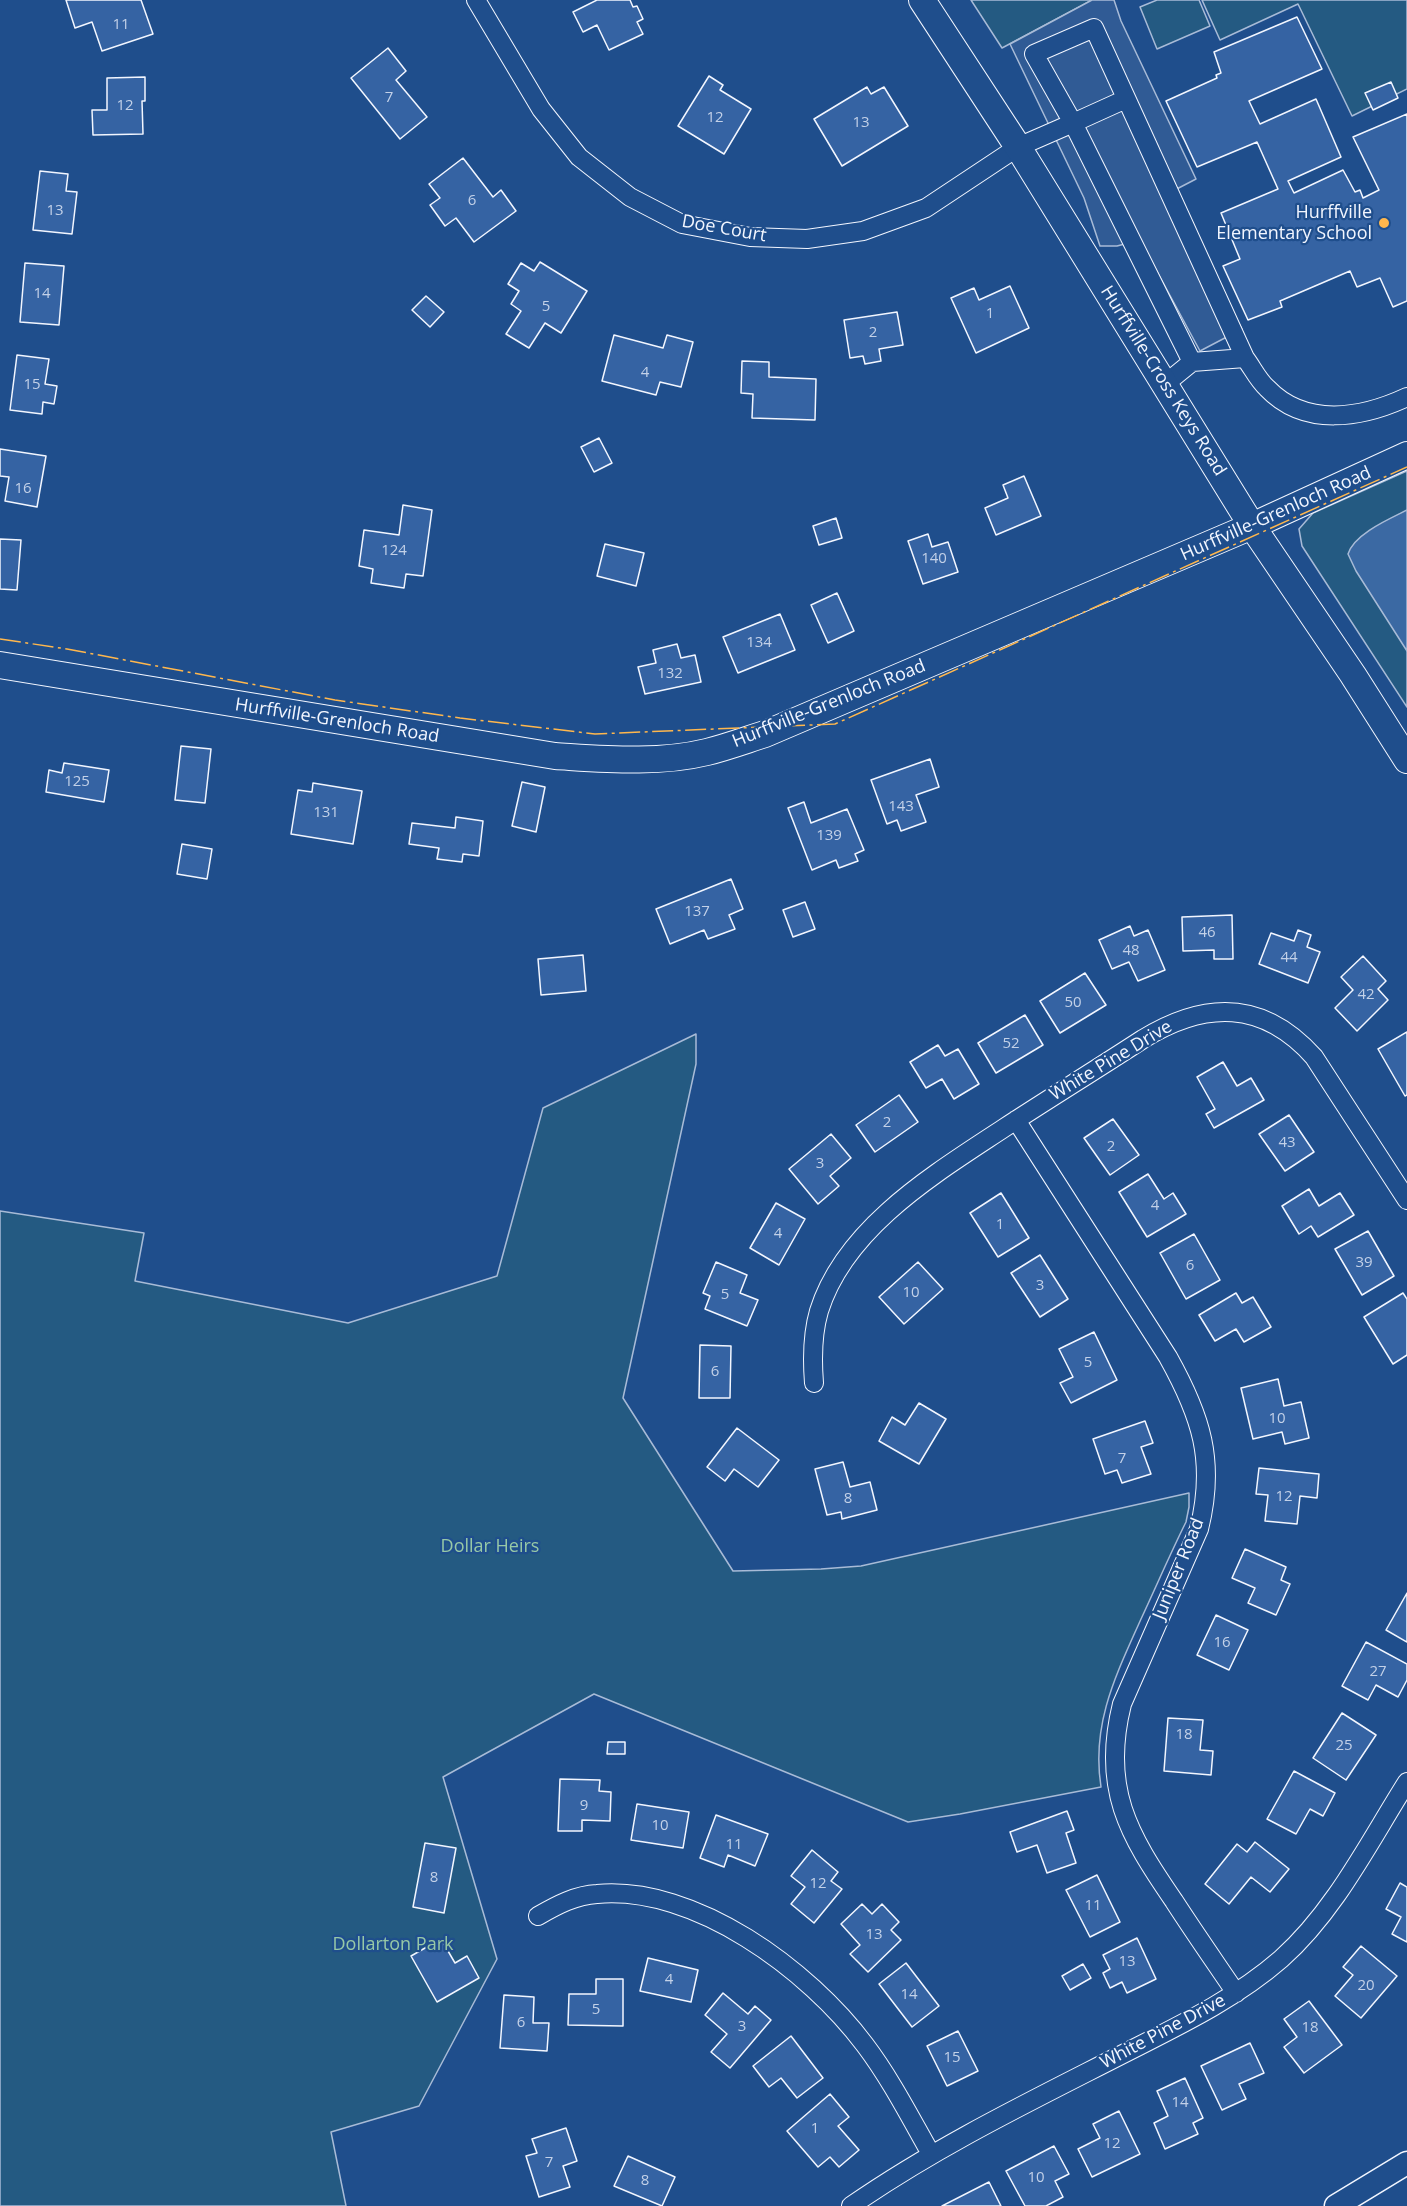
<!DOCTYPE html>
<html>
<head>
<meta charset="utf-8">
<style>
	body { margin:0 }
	canvas { display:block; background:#1f4e8c }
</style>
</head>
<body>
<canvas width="1407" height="2206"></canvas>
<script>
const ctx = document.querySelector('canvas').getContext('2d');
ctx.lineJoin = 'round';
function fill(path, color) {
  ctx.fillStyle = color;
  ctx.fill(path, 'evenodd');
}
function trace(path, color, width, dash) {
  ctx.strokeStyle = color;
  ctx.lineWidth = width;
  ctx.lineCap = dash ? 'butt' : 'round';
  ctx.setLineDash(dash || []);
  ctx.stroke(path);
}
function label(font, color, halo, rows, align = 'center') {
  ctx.font = font + ' "Open Sans",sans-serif';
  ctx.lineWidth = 4.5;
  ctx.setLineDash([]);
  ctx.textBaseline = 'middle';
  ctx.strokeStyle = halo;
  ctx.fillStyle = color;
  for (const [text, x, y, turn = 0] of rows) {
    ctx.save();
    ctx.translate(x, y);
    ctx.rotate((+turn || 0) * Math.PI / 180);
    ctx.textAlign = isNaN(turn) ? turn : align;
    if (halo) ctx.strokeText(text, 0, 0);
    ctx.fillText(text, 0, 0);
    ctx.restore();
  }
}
const green = new Path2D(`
	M971 0H1092L1002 48Z
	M1157 0H1199L1210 26 1157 49 1140 7Z
	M1202 0H1407V89L1352 116 1298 4 1220 40Z
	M1407 471V707L1302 546 1299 529 1313 513Z
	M696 1034V1064L623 1398 733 1571 821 1569 861 1566 1189 1493V1507L1186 1522C1170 1554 1156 1587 1141 1619 1116 1675 1091 1724 1101 1787L960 1814 908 1822 594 1694 443 1777 497 1959 419 2106 331 2132 346 2206H0V1211L144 1233 135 1281 348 1323 497 1276 543 1108Z`);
fill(green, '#245a82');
trace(green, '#a8bbd7', 1.5);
const parking = new Path2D(`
	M1092 0H1114L1121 21 1196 179 1169 193 1242 329 1200 351 1140 240 1117 246H1100L1084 198 1010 44Z`);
fill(parking, '#305b95');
trace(parking, '#a8bbd7', 1.5);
const water = new Path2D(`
	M1407 510V651L1356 571 1348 554C1354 534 1389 519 1407 510Z`);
fill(water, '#3b69a3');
trace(water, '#a8bbd7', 1.5);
const building = new Path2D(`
	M66 0H141L153 34 102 51 92 22 75 28Z
	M597 0H630L633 7 637 6 643 19 637 22 643 34 609 50 597 25 583 32 573 12Z
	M1297 17 1322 69 1249 101 1260 124 1316 99 1341 157 1288 181 1294 193 1343 170 1355 192 1360 190 1363 198 1379 190 1353 137 1407 114V301L1393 307 1380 278 1357 287 1350 271 1280 301 1282 307 1248 320 1223 266 1240 259 1221 213 1278 189 1257 142 1197 167 1166 101 1217 78 1216 75 1221 73 1214 52Z
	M388 48 406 71 396 80 427 117 400 139 351 78Z
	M709 76 723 85 720 90 751 109 724 154 678 126Z
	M145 77V101H142L143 134 93 135 92 110H107V78Z
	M1391 82 1398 98 1373 110 1365 93Z
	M867 87 871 94 884 87 908 126 842 166 814 119Z
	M463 158 493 197 501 190 516 211 474 242 456 218 445 226 430 205 440 198 429 184Z
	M40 171 68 174 66 191 77 192 72 234 33 230Z
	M540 262 587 291 561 333 545 323 529 348 506 334 521 311 511 304 519 291 508 284 521 263 534 271Z
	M25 263 64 266 59 325 20 322Z
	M1010 286 1029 328 976 353 951 298 974 288 979 300Z
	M426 296 444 312 430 327 412 310Z
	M897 312 903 345 879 349 881 361 865 364 863 356 850 358 844 320Z
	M614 335 663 348 667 335 693 342 681 387 660 382 656 395 602 381Z
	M17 355 49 359 45 384 57 386 54 404 43 402 42 414 10 410Z
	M742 361 769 362V377L816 379 815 420 752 418 753 394 741 393Z
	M599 438 612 463 594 472 581 447Z
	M0 449 46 456 37 507 5 501 9 477 0 476Z
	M1024 476 1041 516 996 535 985 508 1008 498 1003 485Z
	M403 505 432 510 423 576 406 574 404 588 371 583 373 569 359 566 364 530 399 535Z
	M836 518 842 538 819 545 813 526Z
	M928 534 932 547 948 542 958 572 923 584 908 541Z
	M0 539 21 540 17 590 0 589Z
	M605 544 644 553 636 586 597 576Z
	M837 593 854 631 828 643 811 605Z
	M780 614 795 650 738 673 723 637Z
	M677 644 681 658 695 655 701 682 645 694 638 667 656 663 653 650Z
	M181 746 211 749 205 803 175 800Z
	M930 759 939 787 916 795 926 822 901 831 897 820 887 824 871 780Z
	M64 763 109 770 104 802 46 792 49 770 62 773Z
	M522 782 545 787 536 832 512 826Z
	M313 783 362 791 353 844 291 834 298 790 312 792Z
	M804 802 811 823 847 809 864 850 855 854 858 861 839 868 836 860 812 870 788 808Z
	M456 817 483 821 479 856 463 854 462 862 437 859 439 848 409 844 412 823 455 828Z
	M182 844 212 849 207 879 177 874Z
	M731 879 743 909 729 915 735 929 708 939 704 930 670 944 656 909Z
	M805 902 815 929 793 937 783 910Z
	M1232 915 1233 959H1214V950L1183 951 1182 917Z
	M1130 926 1134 936 1148 930 1165 970 1138 981 1129 962 1112 969 1099 940Z
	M1298 930 1311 935 1307 947 1320 952 1308 983 1259 964 1271 933 1294 941Z
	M583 955 586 991 541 995 538 959Z
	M1363 956 1386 981 1378 989 1388 1000 1357 1031 1335 1008 1353 990 1341 977Z
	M1085 973 1106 1005 1060 1033 1040 1001Z
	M1025 1015 1043 1045 996 1073 978 1043Z
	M1407 1032V1095L1405 1096 1378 1049Z
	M938 1045 945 1056 958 1049 979 1084 954 1099 942 1079 926 1088 910 1062Z
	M1223 1062 1237 1086 1251 1078 1264 1100 1214 1128 1206 1114 1215 1109 1197 1077Z
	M899 1095 918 1122 875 1152 856 1125Z
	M1289 1115 1314 1152 1285 1171 1259 1134Z
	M1113 1119 1139 1155 1110 1175 1084 1138Z
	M831 1134 851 1158 830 1176 839 1186 818 1204 789 1169Z
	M1148 1174 1164 1199 1173 1193 1186 1214 1147 1237 1119 1192Z
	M1309 1189 1319 1206 1340 1193 1354 1215 1318 1237 1311 1226 1299 1234 1282 1206Z
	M1001 1193 1029 1238 998 1257 970 1213Z
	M776 1203 805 1219 779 1265 750 1248Z
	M1368 1231 1394 1276 1362 1295 1335 1249Z
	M1194 1234 1220 1280 1186 1299 1160 1253Z
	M1040 1255 1068 1299 1040 1317 1011 1273Z
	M716 1262 747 1275 740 1293 758 1300 747 1326 705 1309 710 1296 703 1293Z
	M918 1262 943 1289 904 1324 879 1297Z
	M1236 1293 1242 1303 1253 1297 1271 1327 1244 1342 1236 1329 1215 1341 1199 1315Z
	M1403 1293 1407 1299V1355L1393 1364 1364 1317Z
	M1094 1332 1117 1380 1071 1403 1060 1383 1073 1377 1059 1349Z
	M700 1345 731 1346 730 1398H699Z
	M1278 1379 1284 1406 1301 1402 1309 1438 1285 1444 1282 1432 1253 1439 1241 1388Z
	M919 1403 946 1419 919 1464 879 1441 892 1417 905 1425Z
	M1145 1421 1153 1443 1141 1447 1151 1474 1122 1483 1117 1470 1105 1474 1093 1439Z
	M737 1428 779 1460 758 1487 734 1469 725 1481 707 1467Z
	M843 1462 850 1487 870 1482 877 1510 842 1519 841 1512 827 1515 815 1469Z
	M1259 1468 1319 1474 1317 1498 1300 1496 1297 1524 1265 1521 1268 1495 1256 1494Z
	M1245 1549 1286 1567 1281 1580 1290 1584 1276 1615 1248 1603 1255 1588 1232 1578Z
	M1407 1593V1642L1386 1630Z
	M1216 1615 1248 1630 1229 1670 1197 1655Z
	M1366 1642 1407 1664V1680L1398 1697 1376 1685 1368 1700 1342 1686Z
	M1342 1713 1376 1735 1346 1780 1313 1758Z
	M1168 1718 1203 1720 1200 1750 1213 1751 1211 1775 1164 1771Z
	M608 1742H625V1754H607Z
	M1294 1771 1335 1793 1323 1816 1310 1809 1296 1834 1267 1819Z
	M560 1779 600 1780 599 1791 611 1792 610 1821 582 1820V1831H558Z
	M637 1804 689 1812 683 1848 631 1840Z
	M1067 1811 1074 1830 1066 1833 1076 1863 1047 1873 1037 1845 1017 1852 1010 1832Z
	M716 1815 768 1834 755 1866 728 1855 724 1867 700 1858Z
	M1255 1842 1289 1869 1270 1892 1251 1877 1229 1904 1205 1884 1237 1844 1247 1852Z
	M425 1843 456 1848 444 1913 413 1907Z
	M812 1850 838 1872 831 1881 842 1889 814 1923 791 1904 805 1887 791 1876Z
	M1097 1875 1120 1922 1090 1937 1066 1890Z
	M1400 1883 1407 1887V1942L1392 1934 1401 1917 1386 1909Z
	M862 1904 872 1914 882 1904 899 1922 891 1930 901 1940 868 1972 850 1954 860 1945 841 1924Z
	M1137 1938 1156 1979 1127 1993 1122 1982 1110 1988 1103 1973 1110 1969 1103 1955Z
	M441 1939 455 1963 467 1956 479 1978 437 2002 411 1956Z
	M1361 1946 1397 1976 1361 2018 1335 1996 1353 1975 1343 1967Z
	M648 1958 698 1970 691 2002 640 1991Z
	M906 1963 939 2006 912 2027 879 1984Z
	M1083 1964 1091 1978 1070 1990 1062 1976Z
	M596 1979H623V2026L568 2025 569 1994H596Z
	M723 1993 748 2014 755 2006 771 2020 730 2068 711 2052 727 2034 705 2015Z
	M504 1995 534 1997 533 2023H549L547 2051 500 2048Z
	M1309 2001 1342 2045 1304 2073 1284 2047 1297 2037 1284 2019Z
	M958 2031 978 2071 947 2086 927 2046Z
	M791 2036 823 2078 797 2098 781 2078 769 2087 753 2066Z
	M1250 2043 1264 2073 1239 2084 1246 2099 1222 2110 1201 2066Z
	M1185 2078 1203 2118 1193 2123 1198 2134 1165 2149 1154 2123 1168 2116 1157 2091Z
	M830 2094 849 2117 838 2126 859 2150 839 2167 830 2157 818 2167 787 2131Z
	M1119 2111 1140 2154 1092 2177 1078 2149 1100 2138 1093 2124Z
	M566 2128 577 2161 563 2166 570 2187 539 2197 526 2156 537 2153 532 2139Z
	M1054 2146 1069 2174 1055 2181 1063 2197 1046 2206H1025L1006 2171Z
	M628 2156 675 2177 662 2206 614 2186Z
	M989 2182 1001 2206H942Z`);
fill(building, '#3563a3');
trace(building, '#f2f6ff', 1.5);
const minor = new Path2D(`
	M476 0 541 109 579 157 630 197 682 224 750 237 807 239 863 231 926 208 1018 147 1073 123 1034 54 1094 28 1245 358C1252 367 1258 380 1267 388 1305 428 1362 418 1407 397
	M1126 99 1073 123 1192 362 1165 384
	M1192 362 1245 358
	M1016 1120 1168 1357C1201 1416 1216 1461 1199 1529L1122 1704C1101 1788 1128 1834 1174 1901 1194 1932 1215 1962 1236 1993
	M814 1383C812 1358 812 1335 819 1311 845 1227 936 1173 1004 1128 1050 1098 1097 1069 1143 1039 1205 1001 1263 1000 1314 1057L1407 1200
	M538 1916C557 1905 576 1895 597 1894 695 1885 809 1970 865 2045 890 2078 910 2117 931 2154
	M851 2206C936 2147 1029 2102 1121 2055 1176 2027 1234 2000 1281 1959 1335 1911 1369 1842 1407 1782`);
const tertiary = new Path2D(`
	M1336 2206 1407 2163`);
const secondary = new Path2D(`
	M922 0 1018 147 1252 526 1353 675 1407 760
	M0 665 555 756C605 759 658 764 707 752 727 747 746 740 765 734L1252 526 1407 455`);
trace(minor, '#f2f6ff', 20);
trace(tertiary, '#f2f6ff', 25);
trace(secondary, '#f2f6ff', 28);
trace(minor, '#1f4e8c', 18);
trace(tertiary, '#1f4e8c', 22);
trace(secondary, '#1f4e8c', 26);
trace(new Path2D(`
	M0 639 67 649 335 700 460 718 595 734 835 724 1407 467`), '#ffb74d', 1.5, [21, 4.5, 3, 4.5]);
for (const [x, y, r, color] of [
	[1384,223,6,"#ffb74d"]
]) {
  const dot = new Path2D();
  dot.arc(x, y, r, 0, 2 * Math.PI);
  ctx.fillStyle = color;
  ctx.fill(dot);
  trace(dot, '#1f4e8c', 2);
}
label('15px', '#c3d1e8', null, [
	["11",121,25],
	["7",389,98],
	["12",125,106],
	["12",715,118],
	["13",861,123],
	["6",472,201],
	["13",55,211],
	["14",42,294],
	["5",546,307],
	["1",990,314],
	["2",873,333],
	["4",645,373],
	["15",32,385],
	["16",23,489],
	["124",394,551],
	["140",934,559],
	["134",759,643],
	["132",670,674],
	["125",77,782],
	["143",901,807],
	["131",326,813],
	["139",829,836],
	["137",697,912],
	["46",1207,933],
	["48",1131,951],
	["44",1289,958],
	["42",1366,995],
	["50",1073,1003],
	["52",1011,1044],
	["2",887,1123],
	["43",1287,1143],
	["2",1111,1147],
	["3",820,1164],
	["4",1155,1206],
	["1",1000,1225],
	["4",778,1234],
	["39",1364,1263],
	["6",1190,1266],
	["3",1040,1286],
	["10",911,1293],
	["5",725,1295],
	["5",1088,1363],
	["6",715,1372],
	["10",1277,1419],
	["7",1122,1459],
	["12",1284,1497],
	["8",848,1499],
	["16",1222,1643],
	["27",1378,1672],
	["18",1184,1735],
	["25",1344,1746],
	["9",584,1806],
	["10",660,1826],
	["11",734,1845],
	["8",434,1878],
	["12",818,1884],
	["11",1093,1906],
	["13",874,1935],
	["13",1127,1962],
	["4",669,1980],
	["20",1366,1986],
	["14",909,1995],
	["5",596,2010],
	["6",521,2023],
	["3",742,2027],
	["18",1310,2028],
	["15",952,2058],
	["14",1180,2103],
	["1",815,2129],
	["12",1112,2144],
	["7",549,2163],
	["10",1036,2178],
	["8",645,2181]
]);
label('18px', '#f2f6ff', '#1f4e8c', [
	["Hurffville",1372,213],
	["Elementary School",1372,234]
], 'right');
label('18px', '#f2f6ff', '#1f4e8c', [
	["Doe Court",724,229,10],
	["Hurffville-Cross Keys Road",1163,381,58],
	["Hurffville-Grenloch Road",1276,514,-24],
	["Hurffville-Grenloch Road",829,704,-22],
	["Hurffville-Grenloch Road",337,721,9],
	["White Pine Drive",1111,1061,-31],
	["Juniper Road",1179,1569,-68],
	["White Pine Drive",1163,2032,-28]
]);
label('18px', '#97c8a6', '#1f4e8c', [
	["Dollar Heirs",490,1547],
	["Dollarton Park",393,1945]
]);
</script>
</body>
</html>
